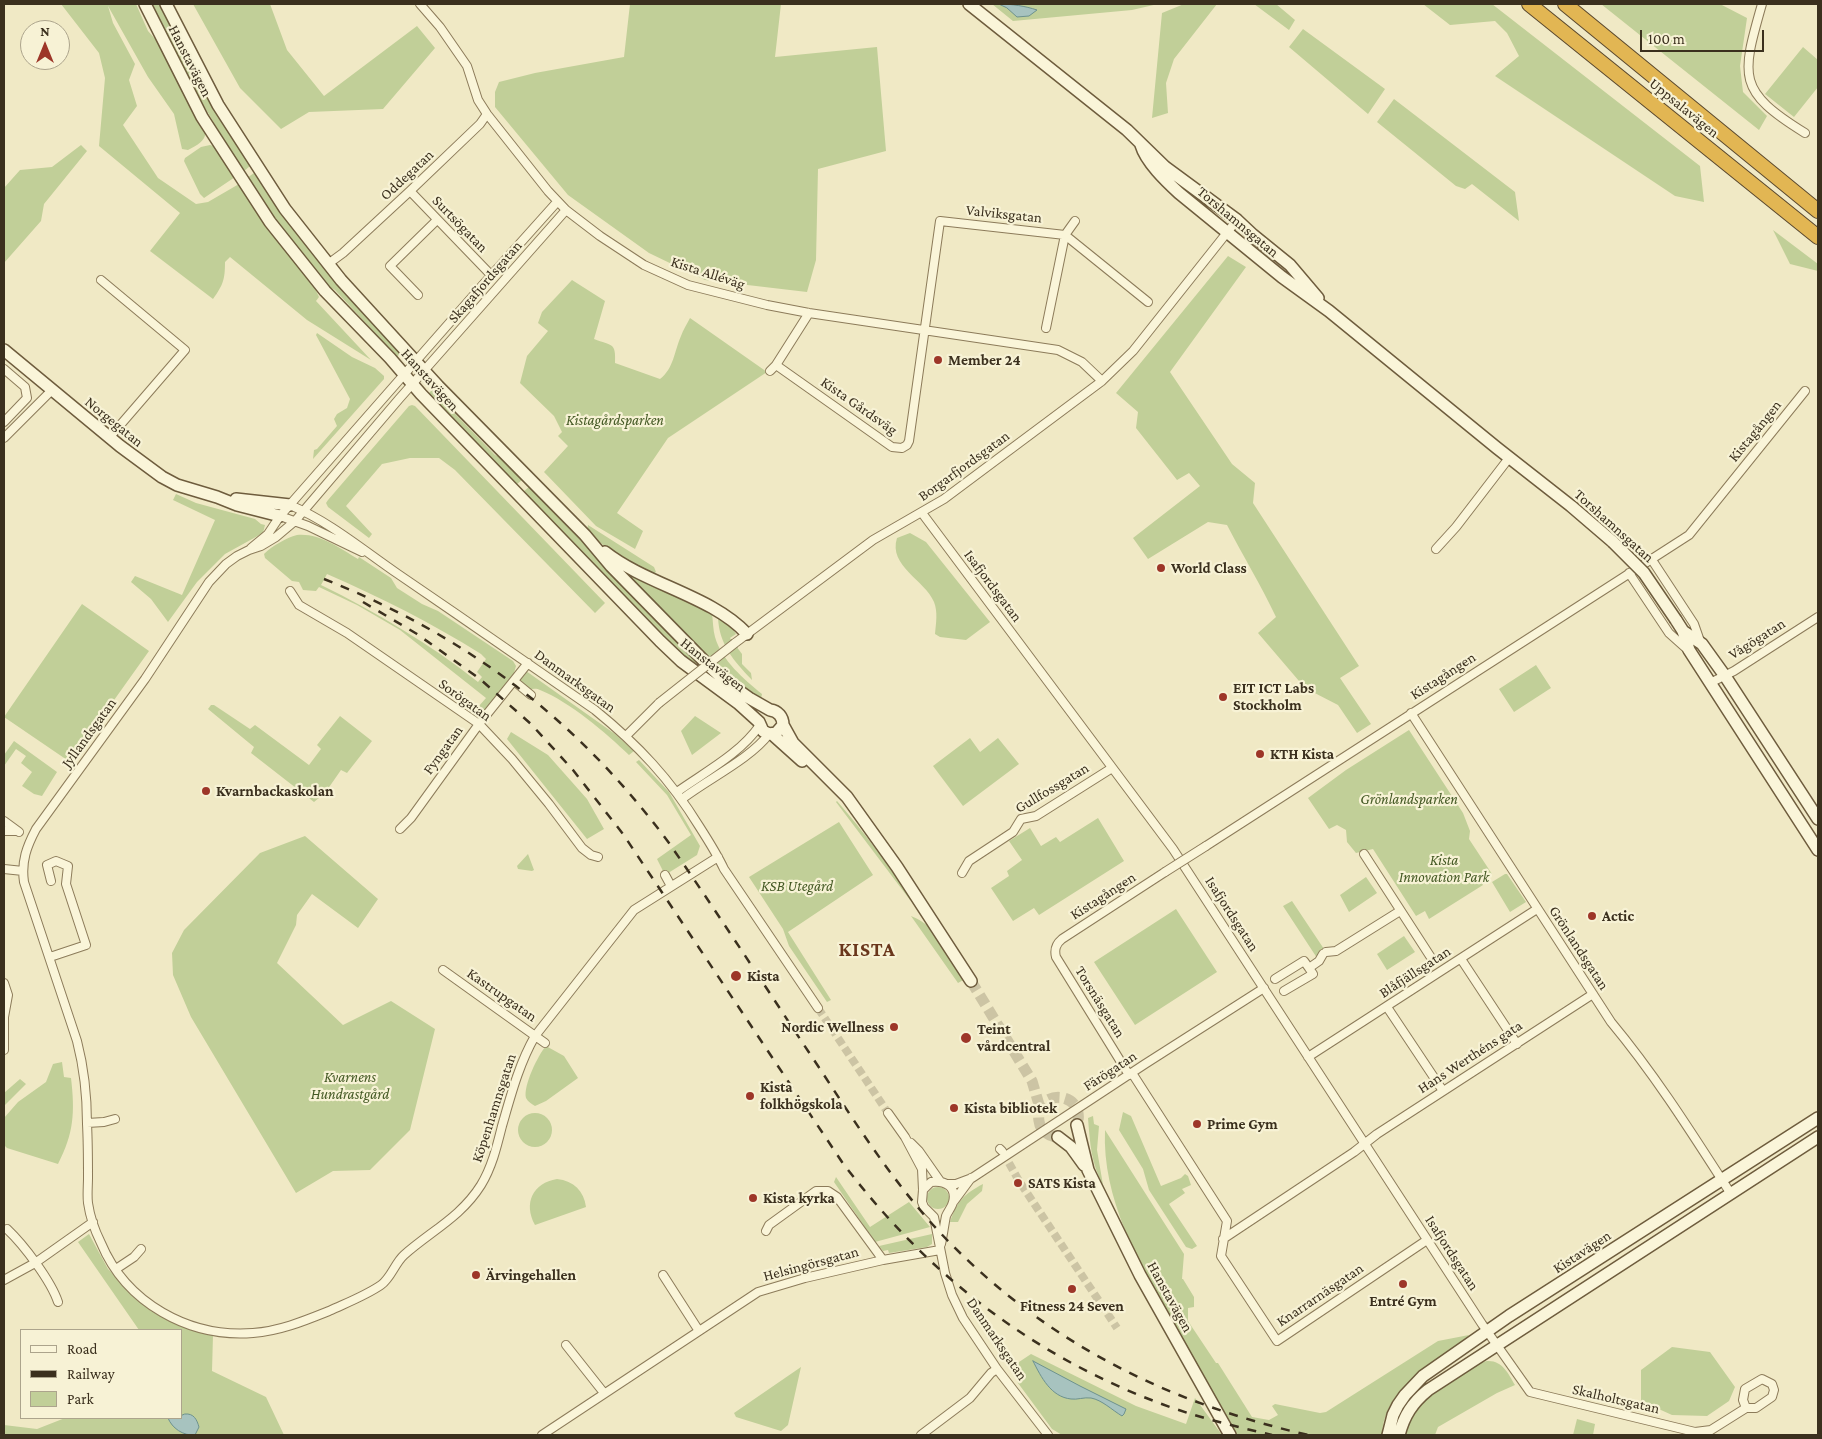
<!DOCTYPE html>
<html>
<head>
<meta charset="utf-8">
<style>
	body { margin:0 }
	#map { position:relative; width:1822px; height:1439px; overflow:hidden; background:#f0e9c5; font-family:"Crimson Pro",serif }
	canvas { display:block }
	.frame { position:absolute; inset:0; border:5px solid #3b301e; pointer-events:none }
	.legend { position:absolute; left:20px; top:1329px; width:162px; height:90px; box-sizing:border-box; background:#f7f2d5; border:1px solid #aca48c; margin:0; padding:6px 9px; list-style:none; font-size:15px; color:#3b301e }
	.legend li { display:flex; align-items:center; gap:10px; height:25px }
	.legend b { width:25px; border:1px solid #aca48c }
	.north { position:absolute; left:20px; top:20px; width:50px; height:50px; box-sizing:border-box; background:#f7f2d5; border:1px solid #aca48c; border-radius:50%; rotate:0deg; font-size:14px; font-weight:700; line-height:20px; text-align:center; color:#3b301e }
	.north::after { content:''; display:block; margin:auto; width:18px; height:22px; background:#9d3628; clip-path:polygon(50% 0,100% 100%,50% 72%,0 100%) }
	.scale { position:absolute; left:1640px; top:30px; width:124px; height:22px; box-sizing:border-box; border:2px solid #3b301e; border-top:0; padding-left:6px; font-size:15px; line-height:18px; white-space:nowrap; color:#3b301e; -webkit-text-stroke:4px #f7f2d5; paint-order:stroke }
</style>
</head>
<body>
<div id="map">
<canvas width="1822" height="1439"></canvas>
<div class="frame"></div>
<ul class="legend">
<li><b style="height:6px;background:#faf5d9"></b>Road</li>
<li><b style="height:6px;background:#3b301e"></b>Railway</li>
<li><b style="height:14px;background:#c1cf98"></b>Park</li>
</ul>
<div class="north">N</div>
<div class="scale">100 m</div>
</div>
<script>
const ctx = document.querySelector('canvas').getContext('2d');
ctx.lineJoin = 'round';
function fill(path, color) {
  ctx.fillStyle = color;
  ctx.fill(path, 'evenodd');
}
function trace(path, color, width, dash) {
  ctx.strokeStyle = color;
  ctx.lineWidth = width;
  ctx.lineCap = dash ? 'butt' : 'round';
  ctx.setLineDash(dash || []);
  ctx.stroke(path);
}
function label(font, color, halo, rows, align = 'center') {
  ctx.font = font + ' "Crimson Pro",serif';
  ctx.lineWidth = 4.5;
  ctx.setLineDash([]);
  ctx.textBaseline = 'middle';
  ctx.strokeStyle = halo;
  ctx.fillStyle = color;
  for (const [text, x, y, turn = 0] of rows) {
    ctx.save();
    ctx.translate(x, y);
    ctx.rotate((+turn || 0) * Math.PI / 180);
    ctx.textAlign = isNaN(turn) ? turn : align;
    if (halo) ctx.strokeText(text, 0, 0);
    ctx.fillText(text, 0, 0);
    ctx.restore();
  }
}
fill(new Path2D(`
	M61 4H136L148 31 157 41 206 131C205 142 197 145 188 150L182 149 174 114 148 77 108 6 113 23 135 64 129 80 137 106 123 125 158 178 196 204 208 202 239 184 313 284 319 297 316 301 371 360 307 320 230 257 225 262C225 280 223 285 213 299L150 251 180 213 99 146 105 78 99 53Z
	M151 4H161L202 86 250 166 243 172 185 74Z
	M193 4H270L287 50 324 96 417 26 435 48 383 109 309 112 281 129 240 88Z
	M630 4H781L775 57 877 47 886 151 818 169 816 260 807 292 705 280 649 253 568 195 495 107V92L499 82 535 73 624 57Z
	M992 4H1158L1132 10 1013 21Z
	M1184 4H1217L1174 59 1166 83 1168 113 1152 118 1162 13Z
	M1254 4H1276L1295 20 1289 30Z
	M1423 4H1492L1700 166 1704 202 1675 196 1495 76 1519 56 1507 33 1495 21 1450 25Z
	M1601 4H1720L1747 18 1740 66 1743 92 1767 116 1759 130Z
	M1303 29 1385 89 1368 114 1289 47Z
	M1803 47 1818 60V87L1794 117 1765 94Z
	M1394 99 1515 192 1519 221 1472 184 1465 189 1456 186 1377 122Z
	M81 145 87 151 44 204 41 221 4 263V188L20 170 52 167Z
	M210 145 214 146 235 177 204 198 200 194 184 161 185 158 201 147Z
	M254 173C300 236 347 296 401 352L397 357 335 290 325 284 285 233 247 178Z
	M1773 230 1818 264V271L1790 264Z
	M1228 256 1246 267 1170 372 1232 464 1255 483 1253 503 1359 666 1340 678 1371 724 1357 733 1338 705 1305 688 1258 633 1276 617C1261 585 1243 556 1227 525L1208 522 1148 559 1133 538 1200 486 1189 473 1177 480 1136 428 1138 412 1116 393Z
	M572 280 605 301 594 339C612 346 616 342 615 363L660 379C674 368 674 352 681 336 683 330 687 324 690 318L767 372 668 438 617 513 643 531 635 549 596 526 544 472 568 446 558 436 562 432 554 416 520 383 527 356 548 331 538 323 542 312Z
	M317 333 352 357 375 368 384 376V379L313 459 314 450 317 449 337 426 334 419 337 414 347 408 350 399 316 335Z
	M432 390 495 455 505 459 523 479 516 485 428 394Z
	M412 405 415 406 605 603 595 613 455 470 439 458H410L382 464 346 506 372 534 369 538 328 507 326 503 328 500 409 406Z
	M530 486 698 660 694 665 671 646 523 492Z
	M176 494 196 503 255 519 261 524 265 525 263 533 225 554 197 582 168 622 151 599 131 582 135 576 182 595 215 520 173 500Z
	M588 525 654 567 656 572 653 574 617 557 587 531Z
	M910 533 926 542 990 622 966 640 940 637 935 634C936 623 938 612 934 602 925 580 888 566 897 538Z
	M297 535C320 533 339 548 358 559L359 557 391 578 397 588 422 604 438 611 513 661 516 666 514 673 481 716 476 717 471 715 486 698 400 630 357 605 319 587 316 591 303 590 299 582 292 581 265 558 264 554C272 546 286 538 297 535ZM327 574C382 598 430 622 481 654L486 659 477 672 482 677 478 682C430 644 376 612 321 585Z
	M619 568 712 613C713 621 713 630 715 637 722 661 744 679 762 694L761 699 725 676Z
	M82 604 149 651 70 762 4 717Z
	M718 617 730 625 736 634 730 638 742 654V664L751 673 752 680C733 660 719 644 718 617Z
	M1536 665 1551 688 1514 712 1499 689Z
	M526 671 615 734 634 751 629 755C606 733 570 702 540 690 537 688 533 689 529 689L519 680Z
	M211 705H214L250 729 255 725 309 765 321 749 317 745 340 716 372 741 347 773 341 770 325 793 314 802 251 753 254 747 208 709Z
	M695 716 721 733 692 755 681 731Z
	M1409 730 1463 813 1470 831 1469 839 1492 874 1481 880 1483 885 1429 919 1425 911 1416 916 1373 849 1356 853 1347 842 1346 830 1337 825 1329 829 1308 798 1346 770Z
	M511 732 548 755 587 799 604 829 587 839 507 739Z
	M970 738 980 752 998 738 1019 764 963 806 933 766Z
	M14 741 57 772 42 796 34 794 22 786 32 772 21 763 26 756 16 749 4 766V755Z
	M639 760 669 792 700 846 697 855 665 875 657 859 691 835 667 795 636 762Z
	M837 801C864 832 888 864 911 899L910 900 836 802Z
	M1098 818 1124 861 1039 915 1034 908 1013 921 991 888 1009 876 1007 871 1022 860 1009 841 1030 828 1041 846 1056 837 1060 842Z
	M839 822 873 875 788 932 831 1000 827 1002 789 946 783 929 749 877Z
	M305 836 378 899 358 928 312 894 297 915 296 925 277 963 343 1025 391 1001 435 1029 410 1130 370 1170 333 1171 296 1193 191 1017 173 975 172 953 184 930 260 853Z
	M528 854 534 870 532 871 518 869 517 866Z
	M1505 874H1507L1526 902 1510 912 1492 882Z
	M1366 877 1377 893 1349 912 1340 895Z
	M1292 901 1326 952 1319 961 1283 906Z
	M1176 909 1217 972 1135 1025 1094 962Z
	M911 916C926 922 941 935 944 952L965 979 958 983Z
	M1404 936 1415 952 1387 970 1377 954Z
	M546 1046 564 1056 578 1078 546 1101 535 1106C532 1104 528 1102 526 1098 523 1086 538 1055 546 1046Z
	M62 1062 64 1077 71 1078C75 1112 74 1133 58 1164L7 1148 4 1145V1118L18 1102 46 1082 53 1064Z
	M20 1079 26 1084 4 1106V1093Z
	M1123 1112 1131 1116 1161 1186 1181 1178 1185 1174 1188 1176 1191 1185 1182 1189 1185 1193 1169 1204 1197 1246 1192 1249 1186 1247 1149 1190 1143 1169 1119 1130Z
	M518 1130a17 17 0 1 1 34 0a17 17 0 1 1-34 0Z
	M1093 1116 1094 1124 1099 1126 1097 1150 1103 1185C1091 1163 1090 1143 1088 1118Z
	M1105 1130 1184 1254 1182 1279H1183L1194 1297V1307L1188 1308V1321L1216 1363H1218L1252 1417 1269 1420 1278 1415 1272 1406 1275 1404 1320 1413 1326 1412 1438 1341 1469 1335C1463 1345 1451 1351 1442 1357 1414 1375 1383 1399 1382 1435H1236C1213 1397 1192 1358 1170 1319 1138 1260 1102 1199 1105 1130Z
	M836 1177 870 1227 909 1202 930 1227 875 1242 834 1182Z
	M557 1179C574 1181 584 1191 586 1207L535 1225C523 1203 533 1183 557 1179Z
	M983 1184 982 1191 967 1204 958 1222H950C957 1201 964 1194 983 1184Z
	M927 1198a11 11 0 1 1 22 0a11 11 0 1 1-22 0Z
	M89 1234 108 1269 151 1311 170 1321 199 1332 213 1335 212 1371 266 1397 284 1435H4V1425L37 1429 65 1418H181V1330H139L78 1242Z
	M932 1234V1244L927 1247 889 1253 888 1250 883 1251 879 1246Z
	M1672 1347 1710 1352 1735 1387 1729 1401 1707 1416 1672 1415 1641 1401V1370Z
	M1031 1354 1136 1406 1186 1424 1195 1398 1222 1435H1062L1052 1429 1018 1383 1013 1366Z
	M1487 1361C1502 1360 1508 1373 1515 1385L1497 1393 1438 1427 1435 1435H1404L1408 1422 1420 1403 1480 1363Z
	M801 1367 788 1425 781 1431 736 1417 734 1413Z
	M1577 1419 1595 1424 1593 1435H1573Z`), '#c1cf98');
const water = new Path2D(`
	M999 4C1012 4 1025 6 1037 10L1029 16 1017 17 1007 8Z
	M1033 1361 1080 1386 1126 1409 1124 1414 1122 1416C1112 1410 1102 1400 1091 1398 1084 1397 1077 1400 1071 1399 1051 1397 1041 1377 1033 1361Z
	M185 1414C194 1413 197 1420 199 1427L195 1435C183 1436 172 1428 168 1418H181V1416Z`);
fill(water, '#a7c3bf');
trace(water, '#6d928e', 1);
trace(new Path2D(`
	M818 1008 888 1113
	M1009 1163 1019 1181 1117 1328`), '#ccc4a4', 8, [8, 4]);
trace(new Path2D(`
	M971 981 1032 1081 1040 1108
	M1055 1137C1047 1135 1040 1130 1039 1121 1034 1089 1083 1090 1078 1121`), '#ccc4a4', 11, [11, 5.5]);
const street = new Path2D(`
	M420 4 440 27 467 66 478 100 487 114 548 191 566 210 600 236 644 265 688 285 767 305 809 313 1058 350 1082 362 1102 381
	M1762 4C1741 77 1737 91 1805 133
	M410 191 491 275
	M566 210 399 399 295 521 276 537 261 546 249 550 237 556 226 564 209 582 145 679 36 829C27 846 21 861 24 882L77 1041C84 1068 87 1095 87 1124 88 1142 88 1160 88 1178 88 1186 87 1195 88 1203 90 1217 95 1231 101 1243 126 1303 189 1338 253 1333 280 1331 304 1321 329 1311 346 1303 365 1296 381 1285 391 1278 395 1263 404 1255 431 1231 461 1217 481 1185 492 1167 497 1146 502 1126 511 1095 519 1064 535 1036L634 910 718 857
	M1065 235 1148 302
	M328 264 343 253 410 191 480 124 487 114
	M101 280 185 350 109 438
	M418 295 390 266 437 220
	M1046 328 1065 235 1075 221
	M776 365 809 313
	M4 369 25 387 27 398 4 422
	M770 371 776 365 892 447 902 448 907 445 909 441 940 221 1065 235
	M4 438 52 390
	M290 505C330 522 363 550 398 574 464 619 530 665 595 710 638 745 670 779 699 826 708 840 717 854 724 869L818 1008
	M922 513 1173 849 1482 1324 1530 1392 1695 1432 1711 1430 1746 1408H1756L1772 1397 1774 1390 1772 1384 1762 1379 1745 1389 1743 1400 1746 1408
	M280 516 308 526 362 552
	M251 548 268 534 280 516 480 288 557 202
	M1436 549 1456 527 1509 458
	M1652 560 1694 624 1701 644
	M1629 573 1669 633 1688 650
	M290 591 299 605 347 633 479 724 512 759 549 804 582 848 591 855 598 857
	M735 643 873 540 944 499 1102 381 1133 351 1237 220
	M514 681 531 695
	M1710 683 1734 671 1818 617
	M1411 713 1611 1022C1656 1076 1693 1135 1731 1194
	M626 736 659 703
	M677 792C705 772 740 754 760 725
	M682 799C708 779 750 759 769 734
	M4 821 19 832
	M400 829 411 818 479 724 528 663
	M4 831H17
	M1206 846 1689 535 1805 391
	M1364 854 1430 956
	M4 869 23 871
	M962 873 969 861 1013 832 1021 819 1036 816 1112 768
	M665 875 671 886
	M1326 952 1336 951 1400 911
	M50 957 86 945 66 884 68 866 56 861 47 865 51 881
	M1461 959 1517 1044
	M443 970 545 1043
	M1275 979 1304 961 1309 968 1319 961 1323 954
	M4 983 8 995 4 1017V1050
	M1284 991 1313 974 1309 968
	M1387 1007 1443 1091
	M1308 1057 1537 909
	M1132 1073 1227 1221 1221 1256 1277 1341 1427 1240
	M1129 1075 1056 957C1054 949 1056 944 1062 939L1165 872
	M888 1113 905 1137 922 1169 923 1190 922 1202 924 1207 934 1217 945 1273 952 1295 963 1318 997 1369 1048 1435
	M87 1123 104 1122 115 1119
	M911 1143 919 1151 940 1181
	M1000 1149 1002 1151
	M947 1184H956L972 1178 1145 1064 1264 988
	M923 1190 931 1182C945 1180 957 1187 953 1202 952 1207 948 1211 946 1216 944 1226 943 1235 941 1244
	M954 1201 971 1178
	M7 1229C24 1245 51 1281 58 1302
	M766 1231 769 1225 816 1191H828L837 1197 883 1260
	M1223 1239 1354 1152 1377 1134 1593 994
	M116 1269 134 1257 141 1249
	M663 1275 699 1331
	M4 1280 35 1263 93 1222
	M566 1345 604 1393
	M542 1435 758 1292 805 1278 883 1260 940 1250
	M921 1435 970 1398 991 1373 997 1369`);
const secondary = new Path2D(`
	M145 4 202 117 270 222 325 291 390 358 421 394 660 641 681 661 738 703 759 722 763 731 769 734 776 733 783 725C783 717 778 711 770 710L749 698 725 681 705 662 611 566 585 535 438 386 341 280 285 209 218 105 166 4
	M969 4 1127 130 1165 167 1237 220 1253 235 1290 265 1318 298
	M1141 145C1146 162 1166 181 1179 193L1282 277 1329 311 1497 448 1571 506 1613 542
	M4 350 120 446 162 477 177 485 217 497 237 505 280 516
	M236 499 290 505
	M605 552C647 585 712 596 747 634
	M1676 620 1683 631 1689 650 1818 850
	M1683 631 1702 644 1725 676 1818 819
	M783 725 793 743 847 797 897 867 971 981
	M773 735 802 761
	M1077 1125 1088 1170 1140 1275 1230 1435
	M1058 1137 1071 1147 1084 1165
	M1388 1435 1393 1415 1398 1405 1405 1395 1423 1376 1509 1316 1818 1118
	M1399 1435C1404 1416 1412 1403 1428 1390L1818 1137`);
const highway = new Path2D(`
	M1529 4 1818 237
	M1565 4 1818 211`);
trace(street, '#8c7b5a', 10);
trace(secondary, '#6e5c3d', 14);
trace(highway, '#5a482e', 16);
trace(street, '#faf5d9', 8);
trace(secondary, '#faf5d9', 11);
trace(highway, '#e2b653', 14);
trace(new Path2D(`
	M324 579C467 636 577 719 669 843 721 918 770 994 820 1069 860 1130 899 1191 950 1243 1051 1345 1169 1403 1308 1435
	M363 602 417 634 480 679 531 724 573 770 623 834 842 1162C928 1276 1036 1359 1170 1407 1204 1419 1238 1427 1272 1435`), '#3b301e', 2.5, [9, 9]);
const streetBridge = new Path2D(`
	M659 703 735 643
	M1165 872 1206 846`);
const secondaryBridge = new Path2D(`
	M1613 542 1644 573 1676 620`);
trace(streetBridge, '#8c7b5a', 10, []);
trace(secondaryBridge, '#6e5c3d', 14, []);
trace(streetBridge, '#faf5d9', 8);
trace(secondaryBridge, '#faf5d9', 11);
for (const [x, y, r, color] of [
	[938,360,5,"#9d3628"],
	[1161,568,5,"#9d3628"],
	[1223,697,5,"#9d3628"],
	[1260,754,5,"#9d3628"],
	[206,791,5,"#9d3628"],
	[1592,916,5,"#9d3628"],
	[736,976,6,"#9d3628"],
	[894,1027,5,"#9d3628"],
	[966,1038,6,"#9d3628"],
	[750,1096,5,"#9d3628"],
	[954,1108,5,"#9d3628"],
	[1197,1124,5,"#9d3628"],
	[1018,1183,5,"#9d3628"],
	[753,1198,5,"#9d3628"],
	[476,1275,5,"#9d3628"],
	[1403,1284,5,"#9d3628"],
	[1072,1289,5,"#9d3628"]
]) {
  const dot = new Path2D();
  dot.arc(x, y, r, 0, 2 * Math.PI);
  ctx.fillStyle = color;
  ctx.fill(dot);
  trace(dot, '#f7f2d5', 2);
}
label('15px', '#3b301e', '#f7f2d5', [
	["Hanstavägen",190,61,63],
	["Uppsalavägen",1684,108,39],
	["Oddegatan",407,175,-43],
	["Valviksgatan",1004,214,6],
	["Torshamnsgatan",1238,222,40],
	["Surtsögatan",460,224,46],
	["Kista Alléväg",708,273,18],
	["Skagafjordsgatan",485,282,-49],
	["Hanstavägen",430,380,48],
	["Kista Gårdsväg",859,406,35],
	["Norgegatan",114,422,39],
	["Kistagången",1755,431,-51],
	["Borgarfjordsgatan",964,466,-36],
	["Torshamnsgatan",1614,526,42],
	["Isafjordsgatan",993,586,53],
	["Vågögatan",1757,639,-32],
	["Hanstavägen",713,665,38],
	["Kistagången",1443,676,-33],
	["Danmarksgatan",575,681,36],
	["Sorögatan",465,700,36],
	["Jyllandsgatan",89,733,-54],
	["Fyngatan",443,750,-54],
	["Gullfossgatan",1052,788,-31],
	["Kistagången",1103,896,-33],
	["Isafjordsgatan",1232,914,57],
	["Grönlandsgatan",1579,948,57],
	["Blåfjällsgatan",1415,972,-33],
	["Kastrupgatan",502,995,35],
	["Torsnäsgatan",1100,1002,58],
	["Hans Werthéns gata",1470,1057,-33],
	["Färögatan",1110,1071,-33],
	["Köpenhamnsgatan",494,1108,-72],
	["Kistavägen",1582,1252,-33],
	["Isafjordsgatan",1452,1253,57],
	["Helsingörsgatan",811,1264,-15],
	["Knarrarnäsgatan",1320,1295,-34],
	["Hanstavägen",1170,1297,61],
	["Danmarksgatan",997,1339,56],
	["Skalholtsgatan",1616,1399,13]
]);
label('bold 15px', '#3b301e', '#f7f2d5', [
	["Member 24",948,360],
	["World Class",1171,568],
	["EIT ICT Labs",1233,688],
	["Stockholm",1233,705],
	["KTH Kista",1270,754],
	["Kvarnbackaskolan",216,791],
	["Actic",1602,916],
	["Kista",747,976],
	["Nordic Wellness",884,1027,"right"],
	["Teint",977,1029],
	["vårdcentral",977,1046],
	["Kista",760,1087],
	["folkhögskola",760,1104],
	["Kista bibliotek",964,1108],
	["Prime Gym",1207,1124],
	["SATS Kista",1028,1183],
	["Kista kyrka",763,1198],
	["Ärvingehallen",486,1275],
	["Entré Gym",1403,1301,"center"],
	["Fitness 24 Seven",1072,1306,"center"]
], 'left');
label('italic 15px', '#445924', '#f7f2d5', [
	["Kistagårdsparken",615,420],
	["Grönlandsparken",1409,799],
	["Kista",1444,860],
	["Innovation Park",1444,877],
	["KSB Utegård",797,886],
	["Kvarnens",350,1077],
	["Hundrastgård",350,1094]
]);
ctx.letterSpacing = '1px';
label('bold 20px', '#6a371c', '#f7f2d5', [
	["KISTA",867,950]
]);
ctx.letterSpacing = '0px';
</script>
</body>
</html>
